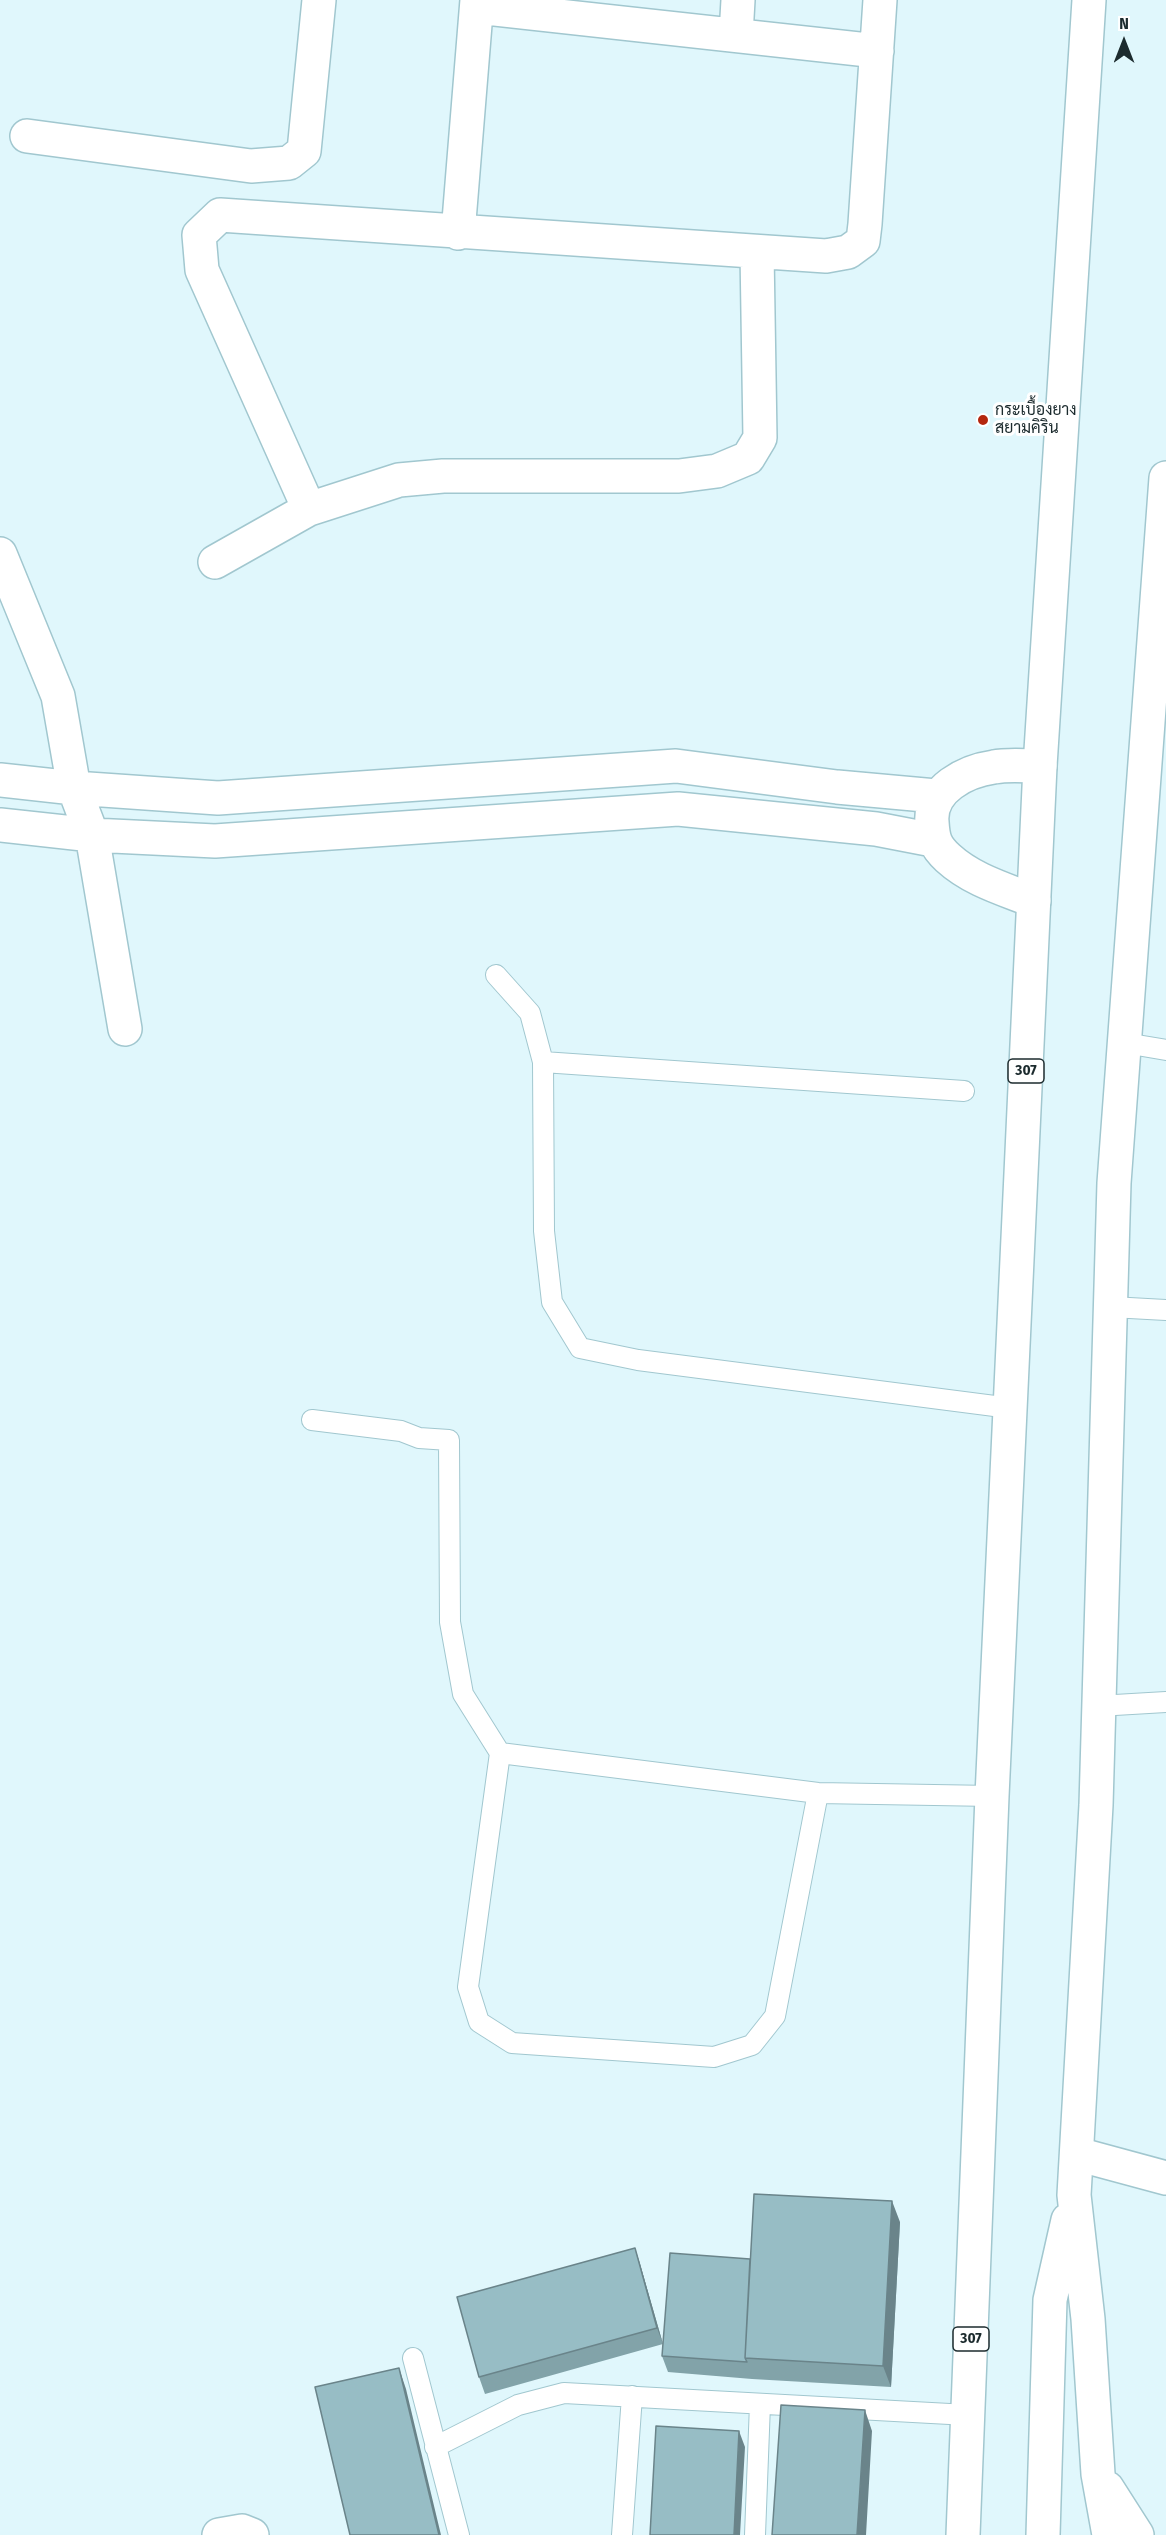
<!DOCTYPE html>
<html>
<head>
<meta charset="utf-8">
<style>
	body { margin:0 }
	#map { position:relative; width:1166px; height:2535px; overflow:hidden; background:#e0f7fc; font-family:"Fira Sans Condensed",sans-serif }
	canvas { display:block }
	.north { position:absolute; left:1094px; top:12px; width:60px; height:60px; -webkit-text-stroke:4px #fff; paint-order:stroke; rotate:0deg; font-size:16px; font-weight:700; line-height:24px; text-align:center; color:#1c2b2e }
	.north::after { content:''; display:block; margin:auto; width:21px; height:27px; background:#1c2b2e; clip-path:polygon(50% 0,100% 100%,50% 72%,0 100%) }
</style>
</head>
<body>
<div id="map">
<canvas width="1166" height="2535"></canvas>
<div class="north">N</div>
</div>
<script>
const ctx = document.querySelector('canvas').getContext('2d');
ctx.lineJoin = 'round';
function trace(path, color, width, dash) {
  ctx.strokeStyle = color;
  ctx.lineWidth = width;
  ctx.lineCap = dash ? 'butt' : 'round';
  ctx.setLineDash(dash || []);
  ctx.stroke(path);
}
function fill(path, color) {
  ctx.fillStyle = color;
  ctx.fill(path, 'evenodd');
}
function label(font, color, halo, rows, align = 'center') {
  ctx.font = font + ' "Fira Sans Condensed",Sarabun,sans-serif';
  ctx.lineWidth = 6;
  ctx.setLineDash([]);
  ctx.textBaseline = 'middle';
  ctx.strokeStyle = halo;
  ctx.fillStyle = color;
  for (const [text, x, y, turn = 0] of rows) {
    ctx.save();
    ctx.translate(x, y);
    ctx.rotate((+turn || 0) * Math.PI / 180);
    ctx.textAlign = isNaN(turn) ? turn : align;
    if (halo) ctx.strokeText(text, 0, 0);
    ctx.fillText(text, 0, 0);
    ctx.restore();
  }
}
const lane = new Path2D(`
	M496 975 530 1013 543 1062 544 1231 552 1302 580 1348 638 1360 1010 1408
	M1125 1043 1166 1050
	M543 1062 964 1091
	M1111 1307 1166 1310
	M312 1420 401 1431 419 1438 449 1440 450 1622 463 1694 500 1753 818 1793 992 1796
	M1098 1706 1166 1702
	M500 1753 468 1987 479 2022 512 2043 714 2057 752 2045 775 2016 818 1793
	M413 2358 459 2535
	M435 2447 518 2405 564 2393 968 2415
	M622 2535 632 2396
	M755 2535 760 2404`);
const street = new Path2D(`
	M477 7 877 51
	M736 35 738 0
	M27 136 251 166 289 163 304 151 319 0
	M458 233 477 0
	M309 509 202 270 199 235 220 215 826 256 848 252 863 241 865 224 880 0
	M0 554 58 696 74 788 92 835 125 1029
	M215 562 309 509 399 480 443 476H679L717 471 748 458 760 438 757 252
	M0 780 74 788 218 798 676 766 837 787 936 796
	M0 825 92 835 215 841 678 809 876 829 933 840
	M1034 901C1004 889 972 880 948 858 935 846 933 839 932 822 929 789 966 771 994 767 1008 764 1025 766 1040 766
	M1077 2154 1166 2178
	M219 2535 242 2531 252 2535`);
const primary = new Path2D(`
	M1107 2488 1137 2535
	M963 2535 992 1796 1040 766 1089 0
	M1043 2535 1050 2300 1068 2220
	M1109 2535 1098 2474 1088 2319 1074 2195 1096 1805 1114 1183 1166 478`);
trace(lane, '#a1c7cf', 22);
trace(street, '#a1c7cf', 36);
trace(primary, '#a1c7cf', 36);
trace(lane, '#fff', 20);
trace(street, '#fff', 33);
trace(primary, '#fff', 33);
fill(new Path2D(`
	M900 2222 891 2387 752 2379 668 2372 662 2356 750 2259Z
	M635 2248 640 2264 663 2344 485 2394 479 2377Z`), '#82a3a9');
fill(new Path2D(`
	M892 2201 900 2222 891 2387 883 2366Z
	M635 2248 640 2264 663 2344 657 2328Z
	M399 2368 406 2389 441 2535H439Z
	M865 2410 872 2431 866 2535H857Z
	M739 2431 745 2447 740 2535H734Z`), '#6a848a');
const building = new Path2D(`
	M754 2194 892 2201 883 2366 745 2358Z
	M635 2248 657 2328 479 2377 457 2297Z
	M670 2253 750 2259 745 2358 747 2362 662 2356Z
	M399 2368 439 2535H350L315 2387Z
	M781 2405 865 2410 857 2535H772Z
	M656 2426 739 2431 734 2535H650Z`);
fill(building, '#97bdc5');
trace(building, '#6a848a', 1.5);
for (const [x, y, r, color] of [
	[983,420,6,"#b4270e"]
]) {
  const dot = new Path2D();
  dot.arc(x, y, r, 0, 2 * Math.PI);
  ctx.fillStyle = color;
  ctx.fill(dot);
  trace(dot, '#fff', 2);
}
for (const [x, y, w] of [
	[1026,1071,36],
	[971,2339,36]
]) {
  const box = new Path2D();
  box.roundRect(x - w / 2, y - 12, w, 24, 4.5);
  ctx.fillStyle = '#fff';
  ctx.fill(box);
  trace(box, '#1c2b2e', 1.5);
}
label('bold 15px', '#1c2b2e', null, [
	["307",1026,1071],
	["307",971,2339]
]);
label('16px', '#1c2b2e', '#fff', [
	["กระเบื้องยาง",995,411],
	["สยามคิริน",995,429]
], 'left');
</script>
</body>
</html>
